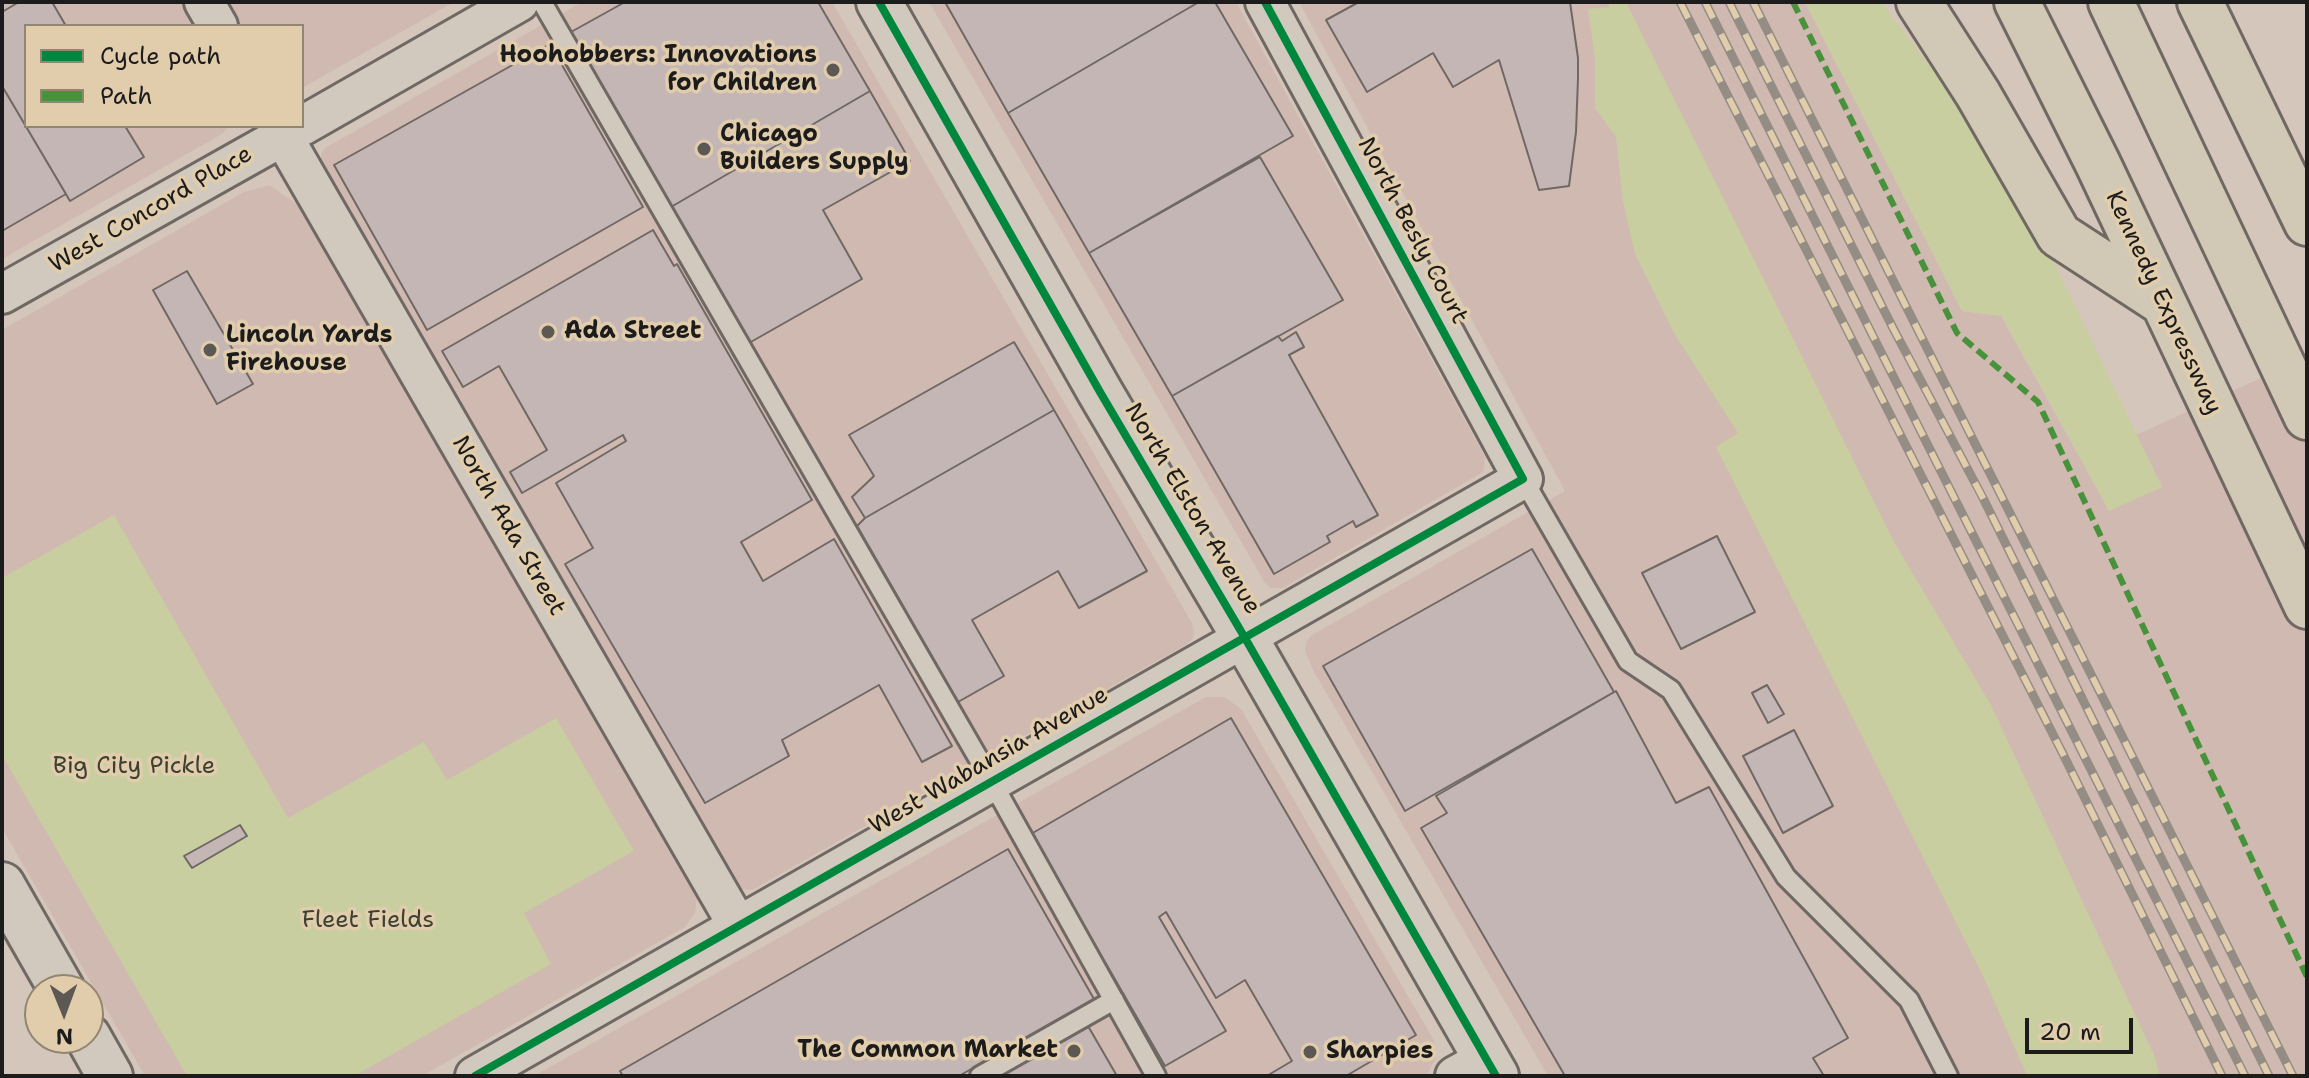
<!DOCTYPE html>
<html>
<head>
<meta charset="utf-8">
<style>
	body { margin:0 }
	#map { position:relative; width:2309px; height:1078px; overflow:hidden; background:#d4c6ba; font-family:"Shantell Sans",sans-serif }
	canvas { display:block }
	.frame { position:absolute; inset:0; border:4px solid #1c1c1c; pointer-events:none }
	.legend { position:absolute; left:24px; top:24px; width:280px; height:104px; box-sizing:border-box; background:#e1cdac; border:2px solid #928672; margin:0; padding:10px 14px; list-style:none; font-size:24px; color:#1c1c1c }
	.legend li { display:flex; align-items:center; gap:16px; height:40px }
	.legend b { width:40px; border:2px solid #928672 }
	.north { position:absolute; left:24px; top:974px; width:80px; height:80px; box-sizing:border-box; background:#e1cdac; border:2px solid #928672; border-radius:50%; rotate:179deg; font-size:22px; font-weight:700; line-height:32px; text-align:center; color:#1c1c1c }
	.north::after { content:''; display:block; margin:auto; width:28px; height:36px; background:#5c5853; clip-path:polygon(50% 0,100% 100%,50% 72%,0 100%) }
	.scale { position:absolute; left:2025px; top:1018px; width:108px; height:36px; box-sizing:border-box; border:4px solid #1c1c1c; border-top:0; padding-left:10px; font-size:24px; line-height:28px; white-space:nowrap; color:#1c1c1c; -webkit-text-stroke:6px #e1cdac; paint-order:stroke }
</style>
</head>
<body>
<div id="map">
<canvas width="2309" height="1078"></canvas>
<div class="frame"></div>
<ul class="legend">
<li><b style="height:10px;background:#00873e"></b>Cycle path</li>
<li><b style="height:10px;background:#49923c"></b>Path</li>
</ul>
<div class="north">N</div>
<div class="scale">20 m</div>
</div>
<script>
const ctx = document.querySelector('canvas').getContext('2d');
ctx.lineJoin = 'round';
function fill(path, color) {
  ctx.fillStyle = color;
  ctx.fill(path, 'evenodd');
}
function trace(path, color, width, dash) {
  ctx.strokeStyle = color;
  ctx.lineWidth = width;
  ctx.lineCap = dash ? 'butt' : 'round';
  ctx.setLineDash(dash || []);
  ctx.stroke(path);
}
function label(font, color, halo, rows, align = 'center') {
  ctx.font = font + ' "Shantell Sans",sans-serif';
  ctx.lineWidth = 7;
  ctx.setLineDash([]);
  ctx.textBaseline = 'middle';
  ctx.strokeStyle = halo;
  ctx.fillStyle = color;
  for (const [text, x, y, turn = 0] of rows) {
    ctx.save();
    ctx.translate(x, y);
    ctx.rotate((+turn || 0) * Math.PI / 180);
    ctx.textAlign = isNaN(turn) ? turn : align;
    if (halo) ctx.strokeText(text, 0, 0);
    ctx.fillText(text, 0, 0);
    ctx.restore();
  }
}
fill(new Path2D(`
	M2 2H182L196 26H26V126H229L222 134 2 259Z
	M225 2H454L302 88V26H238Z
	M582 2H832L1192 623 1194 631 1193 638 1187 644 752 890 741 889 735 885 320 164 322 152 327 147Z
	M929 2H1236L1485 457 1483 472 1283 588H1271L1265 583Z
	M1299 2H1805L1962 311 2001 316 2109 510 2162 487 2136 435 2307 357V1076H1548L1313 670 1305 651 1306 642 1312 635 1565 491Z
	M269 185 297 204 693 883 697 898 695 913 685 927 422 1076H145L2 828V330L244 192Z
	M1206 697H1225L1241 709 1412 1003 1434 1040 1436 1058 1426 1076H534Z`), '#d0b9b1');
fill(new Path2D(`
	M1609 2H1626L1894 542 1991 705 2154 1055 2160 1076H2027L1984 978 1716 447 1738 433 1674 333 1635 254 1623 202 1616 137 1595 108V58L1588 9 1609 7Z
	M1805 2H1881L1942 82 1996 161 2050 254 2162 487 2109 511 2002 316 1962 311Z
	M114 515 288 818 424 742 447 780 556 718 634 851 524 913 551 964 354 1076H187L2 755V578Z`), '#c8cea0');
const building = new Path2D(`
	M19 2H52L66 26H26V126H125L144 157 70 201 2 86V12Z
	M625 2H818L870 91 671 207 571 32Z
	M945 2H1199L1008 113Z
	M1199 2H1215L1293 136 1089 253 1008 113Z
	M1359 2H1570L1578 58V78L1576 132 1569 186 1539 190 1499 60 1453 87 1433 53 1367 92 1326 20Z
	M550 44 643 207 427 330 334 165Z
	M2 86 66 194 2 231Z
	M870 91 910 161 823 210 862 279 749 343 671 207Z
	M1260 157 1343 300 1172 396 1089 253Z
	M653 230 674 266 677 264 812 500 741 542 763 581 834 539 952 746 922 762 879 685 782 740 789 756 705 803 565 564 593 548 556 483 626 441 623 435 522 493 510 472 547 450 499 366 463 387 442 351Z
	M187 271 253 384 217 404 153 290Z
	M1296 332 1304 347 1289 355 1378 515 1356 527 1353 521 1327 536 1330 542 1274 574 1172 396 1278 336 1282 341Z
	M1014 342 1054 410 865 518 852 497 874 476 849 435Z
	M1054 410 1147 571 1079 608 1058 571 972 620 1004 676 958 702 857 526 865 518Z
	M1717 536 1755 612 1681 649 1642 573Z
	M1532 549 1614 692 1405 811 1323 666Z
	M1767 685 1784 714 1768 723 1752 693Z
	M1616 691 1676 803 1709 787 1848 1038 1813 1058 1824 1076H1565L1421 828 1447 813 1436 796Z
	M1231 718 1416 1035 1346 1076H1271L1270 1074 1292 1061 1245 980 1216 998 1166 912 1159 917 1226 1031 1165 1066 1031 834Z
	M1794 730 1833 806 1783 833 1743 756Z
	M240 825 247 836 192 868 184 856Z
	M1008 849 1094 999 959 1076H623L620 1071Z
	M1088 1026 1117 1076H1001Z`);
fill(building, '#c5b6b6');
trace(building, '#6f6863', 2);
const lane = new Path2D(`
	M542 2 992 782 1156 1076
	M1523 479 1628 661 1671 690 1786 877 1909 1000 1948 1076
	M980 1076 1114 1000`);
const street = new Path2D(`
	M204 2 218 26
	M277 126 738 926
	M302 126 519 2
	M2 294 301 126
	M475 1076 1523 479 1265 2
	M1455 1076 1486 1059`);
const secondary = new Path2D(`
	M879 2 1100 392 1245 638 1496 1076
	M2 885 62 990
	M88 1037 110 1076`);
const highway = new Path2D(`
	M1919 2 1978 94 2059 235 2162 302
	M2017 2 2098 164 2307 606
	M2111 2 2307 417
	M2200 2 2307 223`);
trace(lane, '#6f6863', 24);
trace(street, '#6f6863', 44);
trace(secondary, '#6f6863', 50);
trace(highway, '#6f6863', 50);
trace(lane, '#d1c9bd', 18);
trace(street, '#d1c9bd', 38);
trace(secondary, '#d1c9bd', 44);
trace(highway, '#d1c9b5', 44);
const rail = new Path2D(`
	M1680 2 2063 754 2222 1076
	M1705 2 2245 1076
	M1729 2 1894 330 1983 498 2269 1076
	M1753 2 2293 1076`);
trace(rail, '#938d85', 9);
trace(rail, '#e1cdac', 6, [18]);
trace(new Path2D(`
	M1793 2 1957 333 2038 402 2307 977`), '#49923c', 6, [12, 6]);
trace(new Path2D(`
	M879 2 1100 392 1245 638 1496 1076
	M475 1076 1523 479 1265 2`), '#00873e', 8);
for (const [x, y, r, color] of [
	[833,70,8,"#5c5853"],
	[704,149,8,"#5c5853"],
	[548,332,8,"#5c5853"],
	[210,350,8,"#5c5853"],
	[1074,1051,8,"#5c5853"],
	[1310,1052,8,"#5c5853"]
]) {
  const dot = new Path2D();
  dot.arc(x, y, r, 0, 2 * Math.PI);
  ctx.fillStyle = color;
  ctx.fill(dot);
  trace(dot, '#e1cdac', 3);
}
label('bold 24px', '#1c1c1c', '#e1cdac', [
	["Hoohobbers: Innovations",817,56,"right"],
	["for Children",817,84,"right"],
	["Chicago",720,135],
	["Builders Supply",720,163],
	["Ada Street",564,332],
	["Lincoln Yards",226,336],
	["Firehouse",226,364],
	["The Common Market",1058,1051,"right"],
	["Sharpies",1326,1052]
], 'left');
label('24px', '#1c1c1c', '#e1cdac', [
	["West Concord Place",151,210,-30],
	["North Besly Court",1412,231,62],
	["Kennedy Expressway",2163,303,65],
	["North Elston Avenue",1192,509,59],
	["North Ada Street",508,526,60],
	["West Wabansia Avenue",989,761,-30]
]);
label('24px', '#3c4132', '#e1cdac', [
	["Big City Pickle",134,767],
	["Fleet Fields",368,921]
]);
</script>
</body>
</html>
